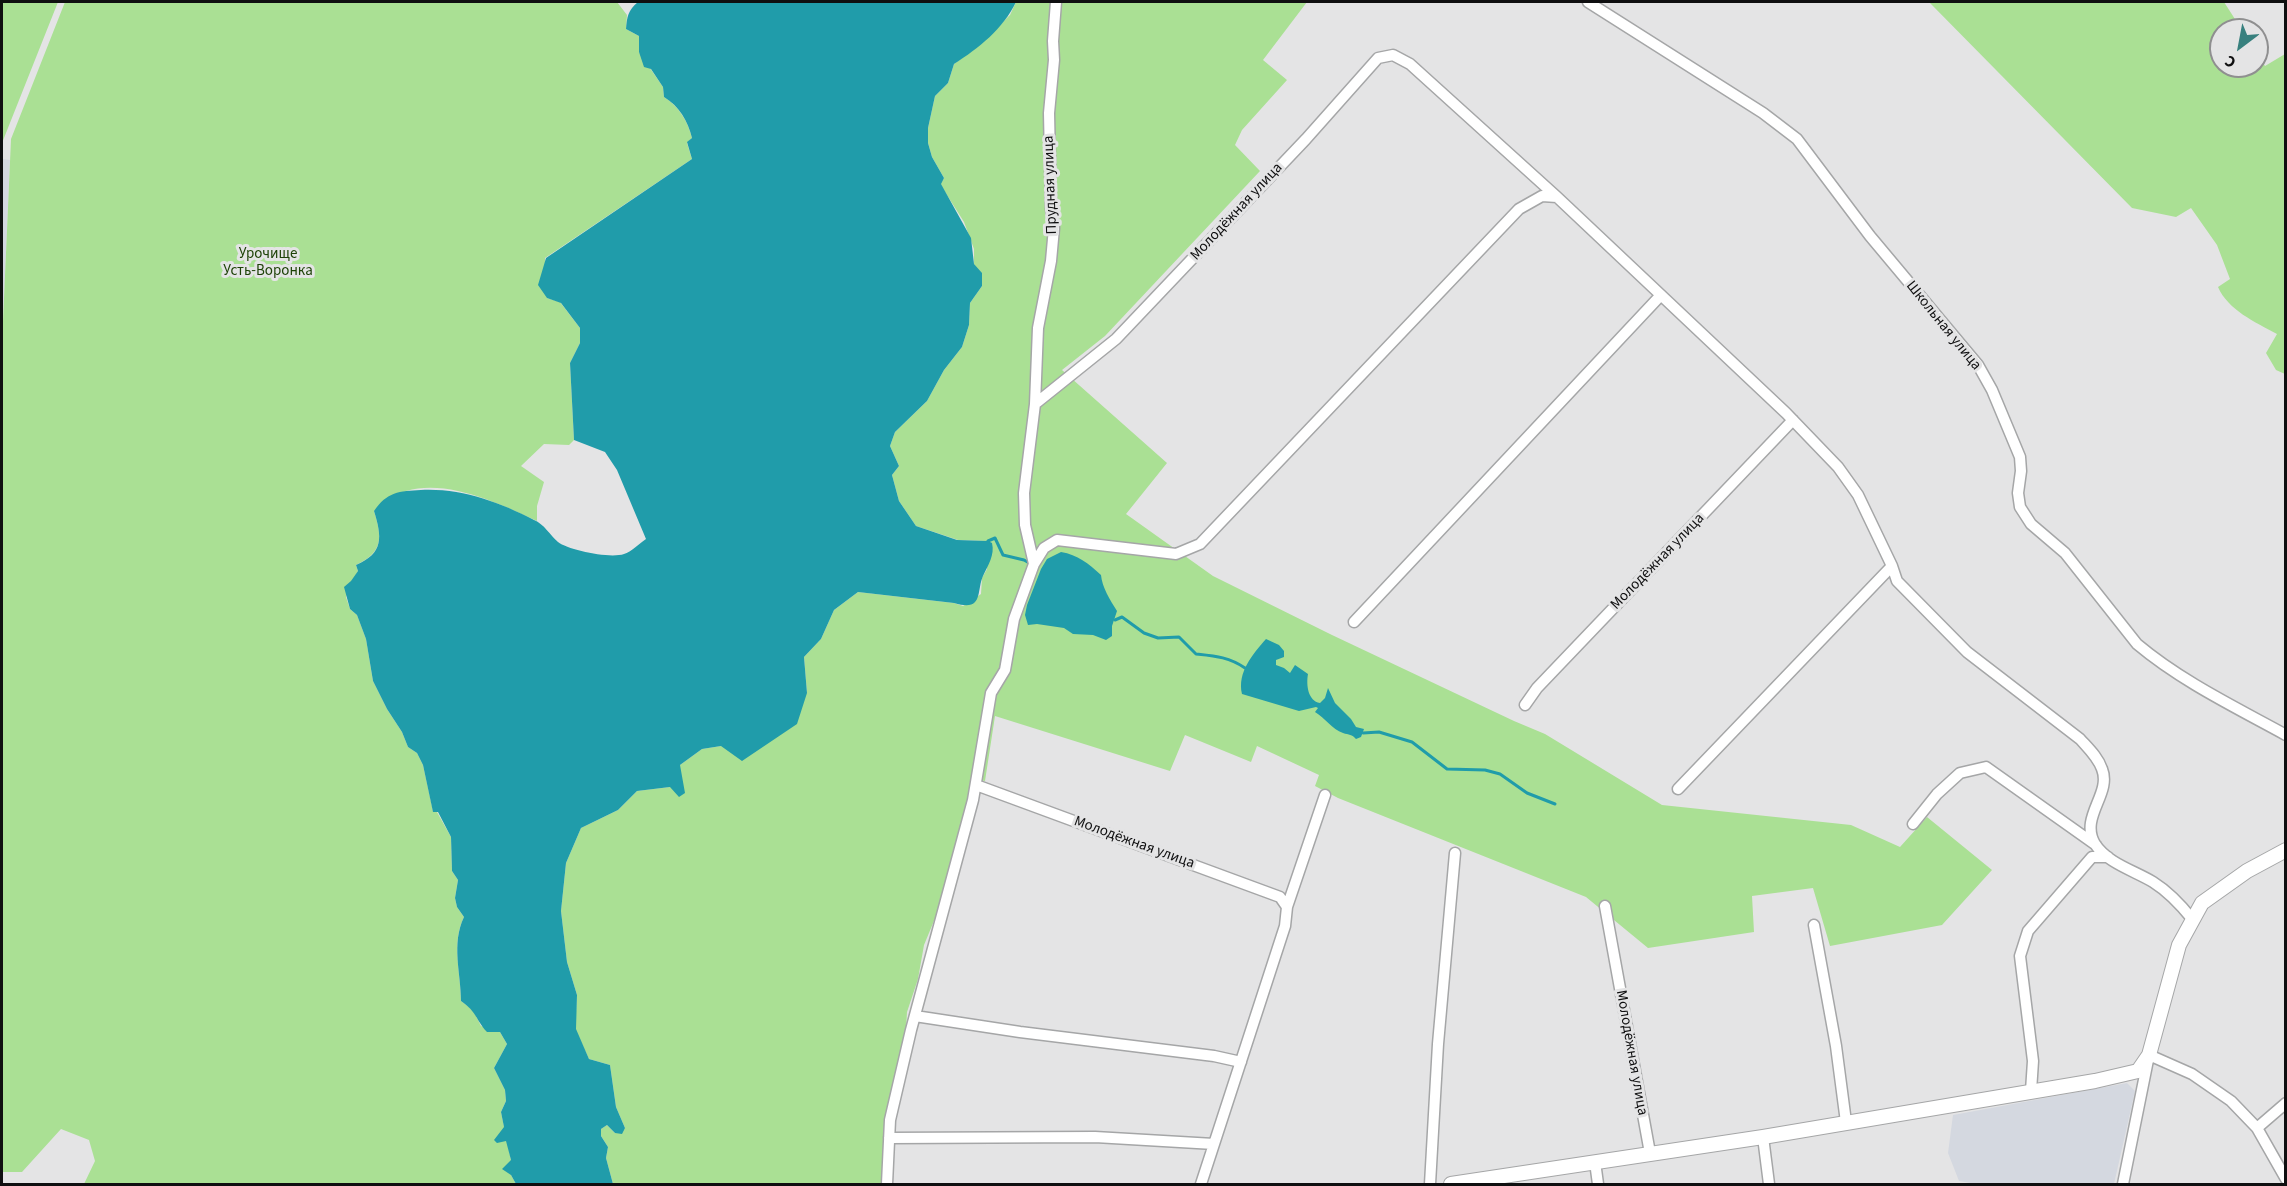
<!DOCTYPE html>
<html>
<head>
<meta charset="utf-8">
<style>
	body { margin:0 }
	#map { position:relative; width:2287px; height:1186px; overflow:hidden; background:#e4e4e5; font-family:"Source Sans 3",sans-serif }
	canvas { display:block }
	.frame { position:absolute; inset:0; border:3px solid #0f0f10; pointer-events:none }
	.north { position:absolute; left:2209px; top:18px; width:60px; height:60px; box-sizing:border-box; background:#e4e4e5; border:2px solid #8f8f90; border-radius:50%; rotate:212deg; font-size:16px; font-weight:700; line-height:24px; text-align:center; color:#0f0f10 }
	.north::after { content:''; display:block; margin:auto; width:21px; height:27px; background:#38807e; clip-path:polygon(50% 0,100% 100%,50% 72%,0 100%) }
</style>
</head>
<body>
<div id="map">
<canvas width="2287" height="1186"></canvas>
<div class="frame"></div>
<div class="north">С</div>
</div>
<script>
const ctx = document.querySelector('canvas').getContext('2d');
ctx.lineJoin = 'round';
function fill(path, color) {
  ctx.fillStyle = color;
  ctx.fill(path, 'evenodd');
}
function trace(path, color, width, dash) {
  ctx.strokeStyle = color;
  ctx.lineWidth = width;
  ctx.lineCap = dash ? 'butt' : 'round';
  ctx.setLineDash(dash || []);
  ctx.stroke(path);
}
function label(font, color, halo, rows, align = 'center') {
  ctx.font = font + ' "Source Sans 3",sans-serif';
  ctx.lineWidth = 6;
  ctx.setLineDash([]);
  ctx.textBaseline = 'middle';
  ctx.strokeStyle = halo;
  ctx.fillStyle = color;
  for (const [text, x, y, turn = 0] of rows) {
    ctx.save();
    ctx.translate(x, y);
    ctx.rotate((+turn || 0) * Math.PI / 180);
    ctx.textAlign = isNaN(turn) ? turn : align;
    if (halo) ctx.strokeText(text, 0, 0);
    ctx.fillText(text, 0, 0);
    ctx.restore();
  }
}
fill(new Path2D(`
	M2 159 10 160 3 321H2Z
	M2127 1083 2135 1091 2114 1184H1976L1959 1181 1948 1153 1953 1115Z`), '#d4d8e0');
fill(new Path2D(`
	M2 2H58L2 143Z
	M65 2H617L627 15 626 29 639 36V52L663 87 664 97C679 106 688 122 692 138L687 143 692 159 545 258 547 298 560 302 580 328V343L570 363 574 440 569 445 544 444 521 466 544 482 537 506V521C499 504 449 479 406 491 395 494 384 505 374 511 382 537 384 552 356 565L358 571 346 597 350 609 357 615 366 639 373 681 387 709 402 732 408 747 417 753 423 765 433 811 437 812 451 837 452 871 458 880 455 898 457 907 464 917C451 943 461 973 461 1001L473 1010 481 1026 500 1032 507 1044 494 1068 505 1090 506 1101 501 1112 511 1160V1175L516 1184H84L95 1161 89 1140 61 1129 22 1172H2V324L3 321 11 139Z
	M1016 2H1307L1263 60 1287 80 1242 130 1235 145 1260 171 1105 336 1062 370 1167 463 1126 514 1213 576 1332 635 1514 721 1545 734 1662 805 1851 825 1900 847 1927 817 1992 870 1942 925 1830 946 1813 888 1752 896 1754 932 1648 948 1586 897 1338 798 1315 786 1319 775 1257 746 1251 762 1185 735 1170 771 995 716 985 781 973 779 969 802 936 916 924 945 918 979 907 1012 906 1030 889 1101 883 1184H613L606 1158 608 1147 601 1136V1129L607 1125 615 1133 625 1128 616 1107 610 1065 589 1059 575 1029 577 995 567 962 561 911 566 863 581 828 618 810 637 791 670 787 680 765 702 749 721 746 807 693 804 657 821 639 834 610 858 592 954 603 963 606 981 594 982 578 987 569V541L958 540 916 526 899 501 892 475 899 466 890 446 895 432 927 401 944 370 962 347 969 325 970 303 982 286 974 264V249L964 222 940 184 944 178 932 157 928 143V128L935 96 948 83 954 64 980 44 1010 15Z
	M1929 2H2224L2242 30H2221V66H2257V54L2265 66 2285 54V374L2276 370 2266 353 2277 334C2255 322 2228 310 2218 287L2230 279 2217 245 2191 208 2176 217 2132 208Z`), '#aae094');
fill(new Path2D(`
	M638 2H1016C1003 29 979 48 954 64L948 83 935 96 928 128V143L932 157 944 178 941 184 971 238 974 264 982 273V286L970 303 969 325 962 347 944 370 927 401 895 432 890 446 899 466 892 475 899 501 916 526 957 540 988 541 992 543C995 555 988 565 983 576 976 592 984 612 954 603L858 592 834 610 821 639 804 657 807 693 797 724 742 761 721 746 702 749 680 765 685 793 679 797 670 787 637 791 618 810 581 828 566 863 561 911 567 962 577 995 576 1029 589 1059 610 1065 616 1107 625 1128 622 1134 615 1133 607 1125 601 1129V1136L608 1147 606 1158 613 1184H516L511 1175 502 1169 511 1160 506 1141 497 1143 494 1140 504 1127 501 1112 506 1101 505 1090 494 1068 507 1044 500 1032H487C475 1019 478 1013 461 1001 461 973 451 944 464 917L457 907 455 898 458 880 452 871 451 837 438 812H433L423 765 417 753 408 747 402 732 387 709 373 681 366 639 357 615 350 609 344 587 351 581 358 571 356 565C384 553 382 537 374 511 387 492 399 491 421 490 461 488 499 502 534 520 544 524 550 535 558 542 568 550 610 559 624 554 631 552 640 543 646 539L617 470 605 452 574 440 570 363 580 343V328L561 303 547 298 538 285 546 258 692 159 687 142 692 138C688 121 679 106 664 97L663 87 651 69 644 67 639 52V36L626 29C627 17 628 10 638 2Z
	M1061 552C1078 555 1088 563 1101 575 1102 587 1110 600 1117 611L1112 626V636L1106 640 1093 635 1073 634 1064 628 1037 624 1028 625 1025 615 1027 605 1041 569 1047 559Z
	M1266 639 1279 645 1284 651V657L1276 660V665L1284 668 1290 673 1295 665 1308 674C1306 685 1308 701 1320 703L1325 698 1328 688 1335 703 1351 719 1356 727 1364 729 1361 737 1356 739C1352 734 1349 735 1343 733 1332 729 1325 718 1315 712L1318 708 1316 707 1299 711 1242 694C1237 672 1253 654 1266 639Z`), '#209caa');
trace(new Path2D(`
	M988 541 995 538 1003 555 1024 560 1031 564
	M1115 620 1122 617 1144 633 1158 638 1179 637 1196 654C1215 656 1229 657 1245 668
	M1363 733 1379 732 1412 742 1447 769 1485 770 1500 774 1527 793 1555 804`), '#209caa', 3);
const minor = new Path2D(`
	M1588 2 1763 113 1797 139 1870 236 1978 365 1992 390 2020 457 2021 471 2018 493 2020 507 2031 524 2065 553 2137 644C2181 681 2235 707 2286 735
	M1035 404 1038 328 1051 261 1054 228 1051 209 1049 113 1054 60 1053 41 1056 2
	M1034 564 1044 548 1057 540 1176 554 1200 544 1519 209 1542 196 1557 197
	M1354 622 1661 295
	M1525 705 1537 688 1793 420
	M976 785 1280 897 1287 907
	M1678 789 1892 566
	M1913 824 1937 794 1960 773 1986 767 2096 845
	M1605 906 1650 1153
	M1814 925 1836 1046 1846 1122
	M915 1016 1020 1032 1214 1056 1241 1062
	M2031 1091 2033 1061 2020 956 2028 931 2092 857H2108
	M2257 1128 2286 1103
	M1763 1137 1769 1184
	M889 1138 1095 1137 1214 1144
	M1595 1162 1598 1184
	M887 1184 890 1120 911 1030 973 800 991 693 1005 670 1014 619 1034 564 1025 525 1024 493 1035 404 1116 339 1306 139 1378 58 1393 55 1410 64 1557 197 1786 413 1838 467 1858 495 1892 566 1897 581 1967 652 2080 739C2088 748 2098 757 2102 769 2112 794 2079 817 2095 844 2107 863 2135 871 2153 882 2169 892 2181 905 2193 920
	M1201 1184 1285 926 1287 907 1325 795
	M1430 1184 1438 1044 1455 853
	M2123 1184 2149 1055 2192 1074 2231 1101 2257 1128 2286 1179`);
const tertiary = new Path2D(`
	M1451 1184 1763 1137 2095 1081 2138 1071 2149 1055 2179 945 2202 903 2247 871 2286 850`);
trace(minor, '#a5a6a7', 13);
trace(tertiary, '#a5a6a7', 16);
trace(minor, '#fff', 10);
trace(tertiary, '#fff', 14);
label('15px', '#0f0f10', '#e4e4e5', [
	["Прудная улица",1051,185,-92],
	["Молодёжная улица",1237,212,-47],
	["Школьная улица",1943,326,51],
	["Молодёжная улица",1658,562,-46],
	["Молодёжная улица",1134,843,20],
	["Молодёжная улица",1631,1053,80]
]);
label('15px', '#1d4207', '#e4e4e5', [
	["Урочище",268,255],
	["Усть-Воронка",268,272]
]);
</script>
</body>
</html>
